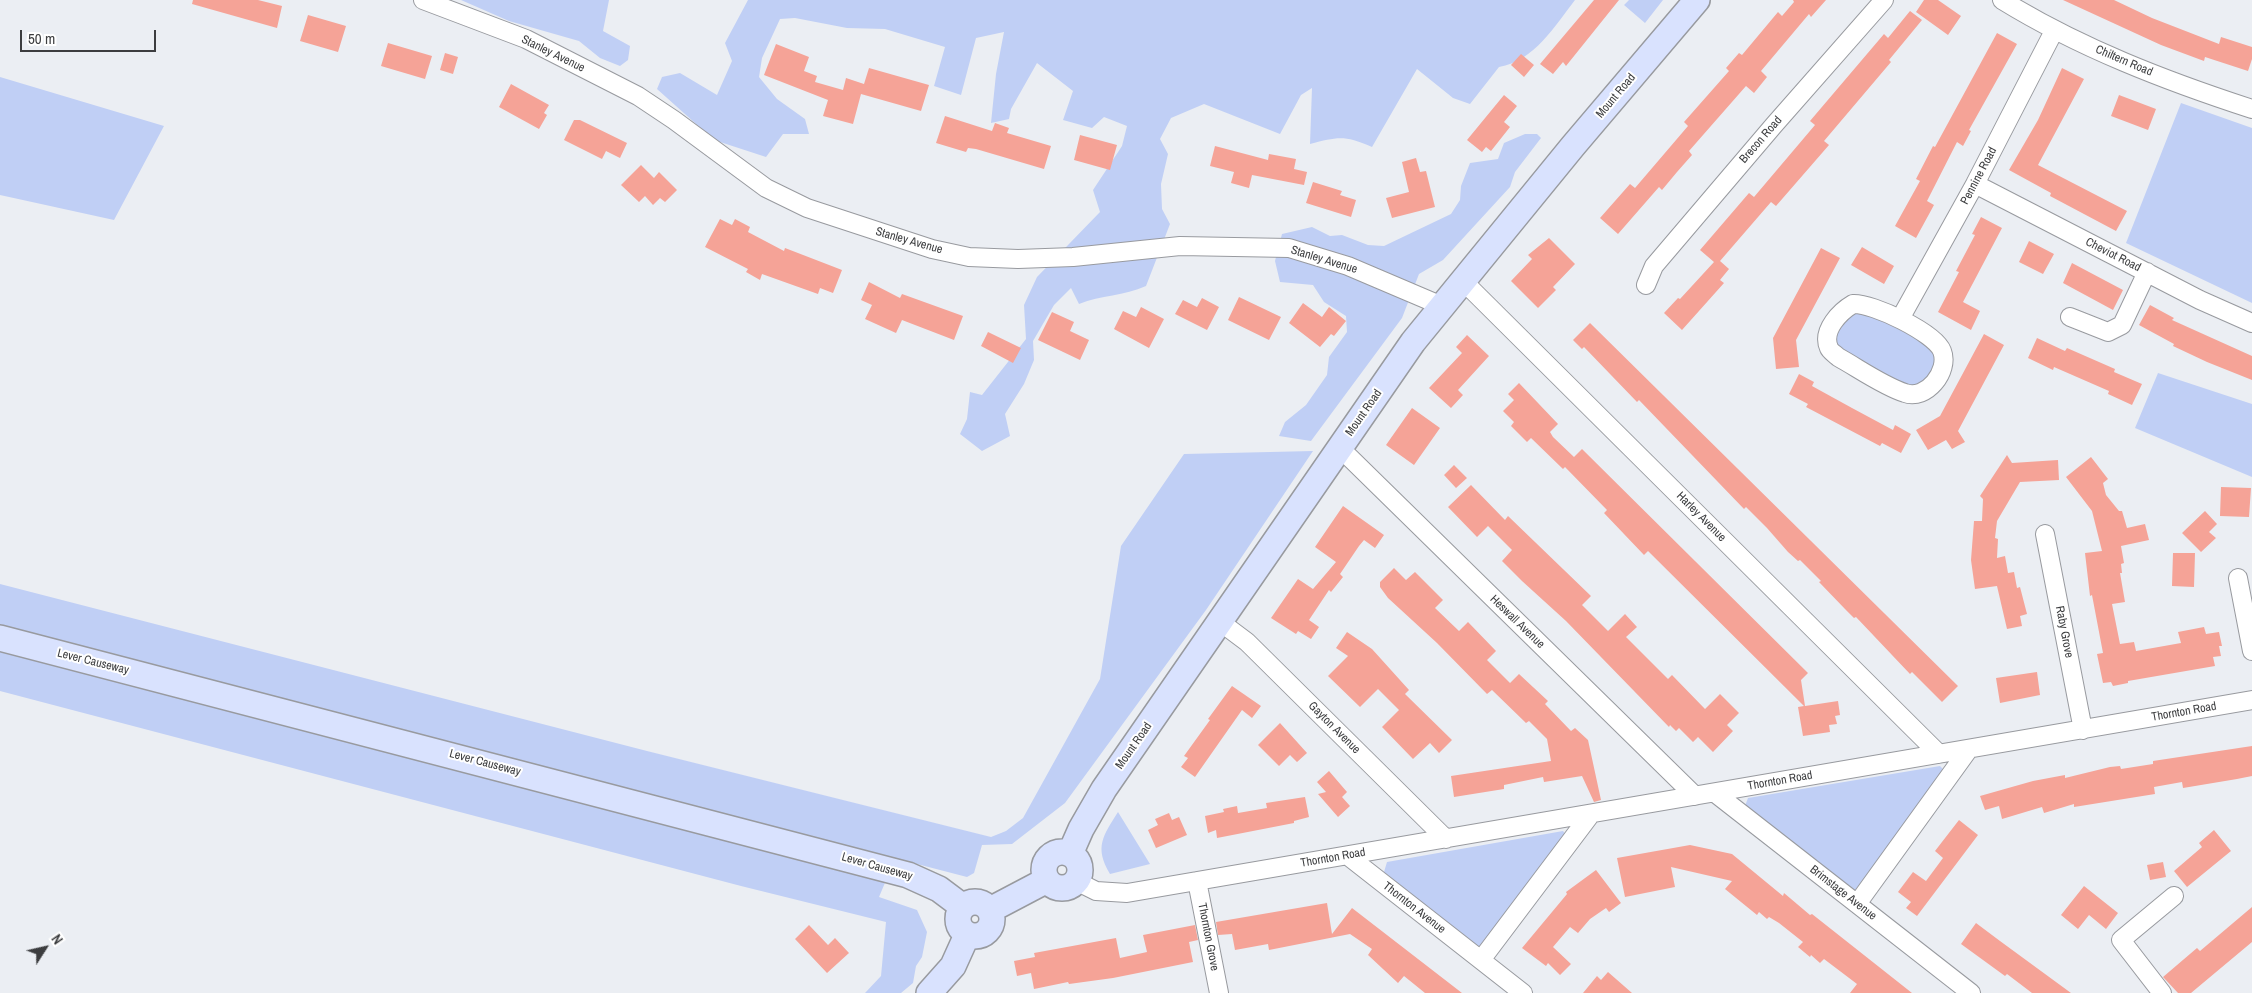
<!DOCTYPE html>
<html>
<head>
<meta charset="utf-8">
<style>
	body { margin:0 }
	#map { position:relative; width:2252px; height:993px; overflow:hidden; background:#ebeef3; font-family:"Archivo Narrow",sans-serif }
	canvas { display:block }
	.north { position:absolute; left:20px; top:923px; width:50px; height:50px; -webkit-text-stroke:4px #fff; paint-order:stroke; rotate:55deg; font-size:14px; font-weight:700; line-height:20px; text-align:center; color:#3c3d3f }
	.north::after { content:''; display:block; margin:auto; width:18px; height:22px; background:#3c3d3f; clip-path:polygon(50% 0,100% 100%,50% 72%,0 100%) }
	.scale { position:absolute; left:20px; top:30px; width:136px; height:22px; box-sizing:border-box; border:2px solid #3c3d3f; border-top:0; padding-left:6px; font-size:15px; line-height:18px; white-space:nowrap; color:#3c3d3f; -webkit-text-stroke:4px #fff; paint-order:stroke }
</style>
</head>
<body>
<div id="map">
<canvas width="2252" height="993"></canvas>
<div class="north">N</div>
<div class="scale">50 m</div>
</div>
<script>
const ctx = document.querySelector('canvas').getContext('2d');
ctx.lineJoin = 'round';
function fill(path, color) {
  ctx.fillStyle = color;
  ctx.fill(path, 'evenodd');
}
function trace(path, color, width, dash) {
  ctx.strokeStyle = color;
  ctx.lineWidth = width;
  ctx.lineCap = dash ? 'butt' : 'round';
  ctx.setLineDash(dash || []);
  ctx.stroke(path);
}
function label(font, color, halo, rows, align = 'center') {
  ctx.font = font + ' "Archivo Narrow",sans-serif';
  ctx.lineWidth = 4;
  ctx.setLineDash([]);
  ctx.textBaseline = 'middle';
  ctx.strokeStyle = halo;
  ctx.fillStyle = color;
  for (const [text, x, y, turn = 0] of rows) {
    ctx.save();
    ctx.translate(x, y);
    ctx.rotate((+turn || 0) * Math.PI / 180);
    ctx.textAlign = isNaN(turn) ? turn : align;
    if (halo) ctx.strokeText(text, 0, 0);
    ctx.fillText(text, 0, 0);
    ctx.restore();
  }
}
fill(new Path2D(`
	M461 0H609L603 31 630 46 628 60 620 66 600 58 579 41 509 21Z
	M748 0H1575C1555 26 1534 61 1499 67L1470 104 1453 98 1417 69 1372 147C1344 135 1338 137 1310 144L1312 88 1301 95 1280 134 1204 104 1171 118 1160 139 1168 154 1161 184 1162 209 1170 224 1146 286C1124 296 1101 295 1079 304L1071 288 1054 305 1033 341 1034 360 1024 384 1005 414 1010 436 982 451 960 434 967 419 970 392 982 395 1026 339 1024 305 1037 277 1100 212 1093 190 1122 146 1127 126 1104 117 1092 128 1063 120 1073 91 1037 63 1011 109 1009 119 991 123 996 74 1004 32 976 38 961 95 934 86 945 47 885 29 847 28 795 18 780 19 762 58 759 77 777 99 805 119 809 134H783L766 157 714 140 657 89 662 77 680 73 717 95 732 61 725 43Z
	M1629 0H1663L1645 23 1624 5Z
	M0 77 164 126 114 220 0 195Z
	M2181 103 2252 128V303L2126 243Z
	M1525 134H1537L1541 138 1515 172 1510 187 1443 260 1419 274 1402 318 1311 441 1279 436 1285 422 1306 405 1327 375 1329 357 1347 332 1346 316 1324 302 1313 285 1280 282 1275 261 1282 234 1312 227 1330 236 1342 235 1368 245 1384 246 1451 214 1460 200 1461 186 1470 163 1498 159 1504 143Z
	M1853 310C1867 313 1926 340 1933 352 1938 361 1931 373 1927 382L1912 389 1841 353 1833 343 1835 333Z
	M2158 373 2252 404V477L2135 428Z
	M1313 451 1206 610 1065 803 1012 844 982 845 974 873 967 877 0 626V584L647 751 991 837 1006 831 1023 818 1100 679 1121 546 1184 454Z
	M0 651 887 878 879 897 917 910 927 932 922 957 916 966 913 983 901 993H865L881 976 886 922 741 886 0 691Z
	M1940 766 1945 771 1853 893 1745 806 1748 798Z
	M1118 812 1150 864 1110 874C1094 847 1103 836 1118 812Z
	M1563 831 1566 835 1478 951 1384 872 1387 862Z`), '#c0cff5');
fill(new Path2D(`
	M193 0H258L282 6 277 28 192 4Z
	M1594 0H1619L1566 66 1563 62 1553 74 1540 64Z
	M1793 0H1826L1811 17 1809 14 1761 71 1767 77 1754 93 1746 86 1689 151 1692 155 1677 172 1662 190 1659 187 1618 234 1600 218 1630 184 1635 188 1688 126 1684 122 1729 71 1726 68 1739 53 1742 55 1778 12 1782 16 1794 2Z
	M1924 0H1938L1961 16 1948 35 1916 12Z
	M2063 0H2114L2152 18 2219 44 2221 37 2252 47V59L2248 71 2205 57 2204 61 2161 45Z
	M1910 11 1922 20 1889 60 1891 62 1824 141 1829 145 1776 206 1771 202 1720 261 1729 269 1720 280 1724 283 1682 330 1664 313 1678 298 1680 299 1714 262 1700 250 1749 193 1754 197 1815 125 1810 121 1884 34 1888 38Z
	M308 15 346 26 338 52 300 41Z
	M1997 33 2017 44 1969 130 1971 131 1963 146 1957 142 1927 201 1934 205 1916 238 1895 226 1920 181 1916 179 1933 146 1935 147Z
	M388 43 432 56 425 79 381 66Z
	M776 44 809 57 804 71 817 76 815 82 843 90 846 78 864 84 869 68 929 85 921 111 861 94 853 124 823 116 828 100 764 75Z
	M445 53 458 57 453 74 440 70Z
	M1521 54 1534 65 1524 77 1511 65Z
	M2062 68 2084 79 2038 165 2127 211 2116 231 2050 196 2051 193 2009 170 2038 120Z
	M511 84 549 105 544 113 547 115 539 129 499 107Z
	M1504 95 1517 106 1504 122 1510 127 1491 151 1486 147 1482 152 1467 140Z
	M2119 95 2156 109 2148 130 2111 116Z
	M945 116 992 131 995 123 1009 128 1007 133 1051 146 1044 169 976 149 968 148 966 152 936 143Z
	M574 120H580L627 143 620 158 606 151 602 159 564 140Z
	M1080 135 1117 145 1110 170 1074 160Z
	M1215 146 1268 160 1269 154 1296 159 1294 169 1307 172 1304 185 1252 175 1249 188 1231 183 1234 172 1210 166Z
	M1416 158 1420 172 1426 171 1435 207 1392 218 1386 198 1409 192 1402 162Z
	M641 165 654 178 659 172 677 190 665 202 660 198 653 205 645 196 639 202 621 185Z
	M1313 182 1342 191 1340 195 1356 200 1351 217 1306 203Z
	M1981 217 2002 228 1963 302 1980 311 1971 330 1938 312 1959 272 1956 271 1975 235 1972 234Z
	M720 219 732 225 735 219 750 227 748 232 784 251 785 248 842 270 833 293 820 288 818 294 762 274 760 280 746 272 748 269 705 247Z
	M1549 238 1575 264 1553 287 1556 290 1538 308 1511 281 1532 259 1528 255Z
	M2029 241 2054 254 2043 274 2019 262Z
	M1862 247 1894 266 1884 284 1851 265Z
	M1821 248 1840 258 1796 340 1799 367 1776 369 1773 338Z
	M2072 263 2123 290 2113 310 2063 283Z
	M869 282 900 298 902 294 963 316 954 340 902 320 896 333 865 319 872 305 861 300Z
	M1239 297 1281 317 1269 340 1228 320Z
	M1202 298 1219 307 1207 330 1175 314 1183 300 1197 307Z
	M1303 303 1322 317 1329 307 1346 321 1334 336 1331 334 1320 347 1289 323Z
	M2150 305 2174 318 2172 320 2252 356V380L2207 362 2173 346 2174 344 2139 325Z
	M1141 307 1164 319 1149 348 1114 329 1123 311 1136 317Z
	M1052 312 1074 322 1070 331 1089 340 1080 360 1038 340Z
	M1590 323 1958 686 1942 702 1912 672 1910 674 1856 617 1854 618 1845 609 1819 582 1821 581 1800 560 1798 561 1788 552 1767 528 1746 507 1744 509 1639 400 1637 402 1584 347 1582 349 1573 340Z
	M988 332 1021 348 1013 363 981 346Z
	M1984 334 2004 345 1958 431 1965 442 1952 449 1946 440 1928 450 1916 430 1940 416Z
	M1467 335 1489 356 1458 390 1463 395 1451 408 1429 388 1462 353 1456 347Z
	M2037 338 2065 351 2067 348 2115 369 2114 372 2142 384 2132 405 2108 394 2109 391 2054 367 2053 370 2028 358Z
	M1799 374 1814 382 1812 386 1852 408 1893 430 1895 425 1911 434 1901 453 1882 443 1880 446 1806 407 1808 404 1789 394Z
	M1519 383 1558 424 1550 432 1553 437 1574 457 1582 449 1808 673 1801 680 1805 706 1838 701 1840 715 1835 716 1837 724 1829 725 1830 732 1803 736 1798 707 1804 706 1648 551 1644 555 1604 513 1607 510 1565 467 1563 469 1531 438 1527 442 1511 426 1514 422 1503 411 1514 400 1508 394Z
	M1412 408 1440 428 1414 465 1386 445Z
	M2007 455 2012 463 2058 460 2059 480 2020 482 1997 521 1995 538 1998 539 1997 558 2005 556 2008 573 2014 572 2017 588 2020 587 2027 614 2020 616 2022 626 2007 629 1997 586 1975 589 1971 560 1974 521H1982L1983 499 1980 496Z
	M2091 457 2108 479 2103 483 2106 495 2119 511H2122L2127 528 2145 524 2149 540 2121 546 2124 563 2121 564 2122 573H2120L2125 602 2112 604 2120 644 2134 642 2136 651 2181 643 2178 632 2204 627 2206 634 2219 632 2222 646H2219L2221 656 2213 657 2215 666 2128 681V683L2113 686 2111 682 2103 683 2097 654 2103 653 2092 595 2090 596 2085 553 2102 551 2092 511 2066 477Z
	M1454 465 1467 478 1456 488 1444 475Z
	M1471 485 1505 520 1508 516 1591 596 1582 605 1608 631 1625 614 1637 627 1626 637 1668 679 1672 675 1705 709 1720 694 1739 713 1727 725 1733 731 1713 752 1698 737 1693 742 1679 728 1676 731 1670 725 1669 727 1566 621 1522 581 1502 561 1512 550 1488 526 1477 537 1448 507Z
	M2221 487 2251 488 2249 517 2220 516Z
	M1343 506 1384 535 1375 548 1364 540 1359 546 1340 574 1343 577 1331 592 1329 590 1309 620 1319 627 1311 639 1298 631 1296 634 1271 618 1298 579 1313 589 1336 562 1315 547Z
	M2205 511 2217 524 2209 532 2216 538 2201 552 2182 533Z
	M2173 553H2195L2194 587 2172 586Z
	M1394 568 1406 580 1415 572 1443 600 1435 608 1459 631 1468 622 1496 651 1487 660 1510 683 1519 674 1548 701 1545 704 1571 731 1575 728 1588 740 1601 800 1594 802 1582 776 1544 782 1543 777 1504 785V789L1454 797 1451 776 1551 761 1547 739 1529 721 1526 723 1492 690 1487 694 1437 643 1388 598 1380 587V582Z
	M1347 632 1372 649 1409 690 1405 694 1452 740 1439 753 1430 743 1413 759 1382 727 1399 710 1378 689 1360 707 1328 676 1348 656 1336 648Z
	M2037 672 2040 695 2000 703 1996 678Z
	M1232 686 1261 706 1252 718 1242 710 1195 777 1181 767 1188 758 1184 756 1210 720 1208 719Z
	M1280 723 1307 753 1297 762 1290 755 1279 766 1258 745Z
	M2252 746V776L2237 779 2183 788 2182 782 2154 787 2155 794 2074 807V804L2044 813 2042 807 2002 819 1999 806 1985 810 1980 796 2033 781 2065 775V778L2110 767 2120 766 2121 769 2153 764V761Z
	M1329 771 1347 792 1342 797 1350 806 1338 817 1318 794 1326 792 1317 782Z
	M1305 797 1309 817 1294 821V823L1217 838 1216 830 1208 833 1205 816 1224 812 1223 809 1237 806 1238 813 1267 808 1266 803Z
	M1169 813 1172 820 1179 817 1187 835 1156 848 1148 830 1158 825 1155 819Z
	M1959 820 1978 835 1917 916 1906 908 1911 902 1898 892 1913 872 1926 881 1943 858 1935 851Z
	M2214 830 2231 851 2187 887 2174 871 2202 847 2199 843Z
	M1690 845 1732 854 1783 896 1784 893 1810 915 1812 914 1912 993H1850L1857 984 1824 959 1820 963 1811 955 1810 957 1798 947 1803 942 1779 923 1769 917 1767 919 1759 912 1757 915 1725 889 1732 881 1671 867 1675 887 1625 897 1617 858Z
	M2163 862 2166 877 2150 880 2147 865Z
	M1596 870 1621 903 1609 912 1606 908 1590 919 1578 933 1570 927 1553 947 1571 964 1560 975 1548 963 1546 966 1522 948 1567 894 1566 892Z
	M2084 886 2118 913 2106 929 2089 915 2078 929 2061 915Z
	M1327 903 1332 934 1352 908 1462 993H1425L1404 976 1398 983 1368 955 1372 949 1350 934 1269 950 1268 944 1235 950 1232 934 1218 935 1216 922Z
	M2252 907V942L2191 993H2178L2163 977 2197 948 2200 951Z
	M1976 923 2000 941 2071 993H2032L2007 974 2005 976 1961 944Z
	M809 925 828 945 835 938 849 953 827 973 795 939Z
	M1195 925 1198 940 1189 942 1193 962 1113 978 1069 984 1068 982 1034 989 1031 973 1017 976 1014 961 1035 957 1034 953 1116 938 1120 958 1147 952 1143 935Z
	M1608 972 1632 993H1583L1597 976 1601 980Z`), '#f5a397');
const street = new Path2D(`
	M423 0 526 39 638 96 674 120 766 188 807 208 932 249 969 257 1018 259 1073 257 1180 246 1289 248 1348 266 1442 306
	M2002 0C2080 48 2166 81 2252 109
	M1975 184 2200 300 2252 323
	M1462 280 1939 754
	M1646 285 1654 266 1774 125 1884 0
	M1853 304C1873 303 1935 333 1942 351 1950 371 1926 401 1905 393 1883 386 1858 368 1838 357 1835 354 1830 351 1829 348 1821 330 1841 311 1853 304Z
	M2070 317 2108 332 2122 325 2147 272
	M1900 319 1975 184 2054 31
	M1340 448 1695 796
	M2045 534 2083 730
	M2238 578 2252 651
	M1219 621 1247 642 1446 839
	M1715 793 1971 993
	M1348 856 1523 993
	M1076 881 1096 891 1127 893 2252 700
	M1197 881 1219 993
	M1857 904 1969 749
	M1481 960 1591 814
	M2162 993 2121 940 2174 896`);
const secondary = new Path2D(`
	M0 638 908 875 939 889 963 907
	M1044 870a18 18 0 1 1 36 0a18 18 0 1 1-36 0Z
	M1070 854 1081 829 1104 789 1413 342 1573 146 1697 0
	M958 919a17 17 0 1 1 34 0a17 17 0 1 1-34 0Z
	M990 910 1047 880
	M929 993 953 966 967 935`);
trace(street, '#989a9f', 20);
trace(secondary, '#989a9f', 28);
trace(street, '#fff', 18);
trace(secondary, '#d9e2fe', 25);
label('12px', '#3c3d3f', '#fff', [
	["Stanley Avenue",553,54,26],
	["Chiltern Road",2124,61,23],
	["Mount Road",1616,96,-50],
	["Brecon Road",1761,140,-49],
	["Pennine Road",1979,176,-62],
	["Stanley Avenue",909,241,16],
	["Cheviot Road",2113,255,27],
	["Stanley Avenue",1324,260,17],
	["Mount Road",1364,413,-55],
	["Harley Avenue",1701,517,45],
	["Heswall Avenue",1517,622,44],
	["Raby Grove",2064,632,79],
	["Lever Causeway",93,662,14],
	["Thornton Road",2184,712,-10],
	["Gayton Avenue",1334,728,45],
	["Mount Road",1134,746,-55],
	["Lever Causeway",485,763,15],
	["Thornton Road",1780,781,-10],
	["Thornton Road",1333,858,-10],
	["Lever Causeway",877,867,16],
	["Brimstage Avenue",1843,893,38],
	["Thornton Avenue",1414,908,38],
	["Thornton Grove",1208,937,79]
]);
</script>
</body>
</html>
